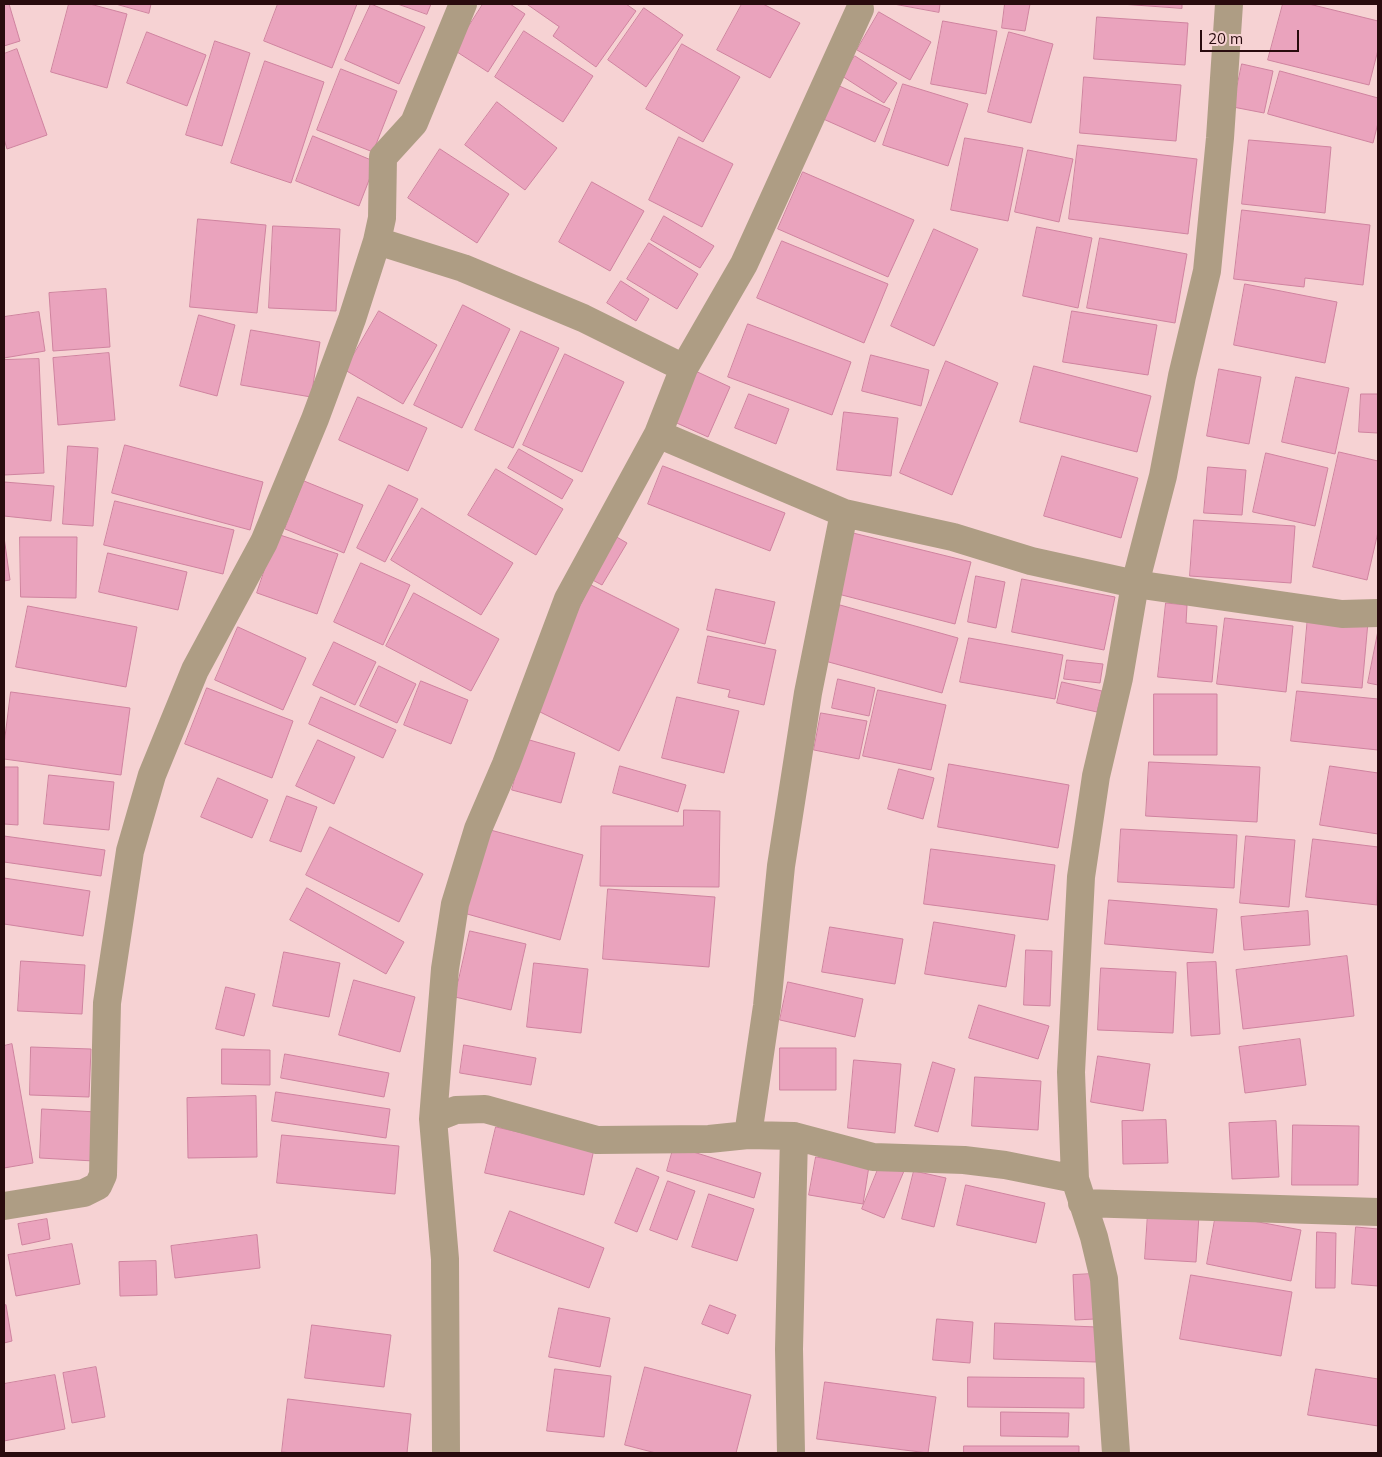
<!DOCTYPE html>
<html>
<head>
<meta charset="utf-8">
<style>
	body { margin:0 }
	#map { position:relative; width:1382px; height:1457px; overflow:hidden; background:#f6d2d3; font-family:Mulish,sans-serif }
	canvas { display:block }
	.frame { position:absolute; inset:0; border:5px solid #290b0e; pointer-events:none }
	.scale { position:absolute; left:1200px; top:30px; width:99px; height:22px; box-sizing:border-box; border:2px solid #290b0e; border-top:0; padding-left:6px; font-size:15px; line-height:18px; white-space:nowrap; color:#290b0e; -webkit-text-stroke:4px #f6d2d3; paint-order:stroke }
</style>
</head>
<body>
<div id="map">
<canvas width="1382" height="1457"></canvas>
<div class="frame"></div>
<div class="scale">20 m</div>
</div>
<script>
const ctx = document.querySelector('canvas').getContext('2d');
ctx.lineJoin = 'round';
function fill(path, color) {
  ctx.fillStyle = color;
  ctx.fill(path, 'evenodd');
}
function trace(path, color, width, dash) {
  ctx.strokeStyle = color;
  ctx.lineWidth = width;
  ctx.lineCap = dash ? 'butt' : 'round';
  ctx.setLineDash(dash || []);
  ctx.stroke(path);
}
const building = new Path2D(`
	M4 4H9L20 41 4 46Z
	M69 4H90L127 14 107 88 51 72Z
	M116 4H151L149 13Z
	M278 4H357L332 68 264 41Z
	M371 4 425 27 399 84 345 60Z
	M398 4H431L427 14Z
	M483 4H510L525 14 488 72 454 50Z
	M527 4H626L636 11 596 67 553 36 559 27Z
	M742 4H763L800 23 770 78 717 50Z
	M894 4H940L939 12Z
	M1005 4H1030L1025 31 1002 28Z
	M1121 4H1182V8Z
	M1283 4H1309L1378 21V50L1369 85 1268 60Z
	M644 8 683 35 646 87 608 60Z
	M879 12 931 42 910 80 857 50Z
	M1097 17 1188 23 1185 65 1094 59Z
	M943 21 997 31 986 94 931 84Z
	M524 31 593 76 563 122 495 77Z
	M147 32 206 55 187 106 127 83Z
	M1009 32 1053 44 1031 123 988 112Z
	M215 41 250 53 222 146 186 135Z
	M682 44 740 77 703 142 646 109Z
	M17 49 47 135 7 149 4 139V54Z
	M855 56 897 83 884 103 842 76Z
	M265 61 324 82 291 183 231 163Z
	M1242 64 1273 71 1264 113 1233 107Z
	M341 69 397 91 373 152 317 130Z
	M1280 71 1378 98V123L1373 143 1268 114Z
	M1084 77 1181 85 1176 141 1080 133Z
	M835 84 890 109 875 142 821 118Z
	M903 84 968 104 948 166 883 145Z
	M497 102 557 148 525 190 465 145Z
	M313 136 376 162 359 206 296 181Z
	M679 137 733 164 702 227 649 200Z
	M965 138 1023 148 1008 221 951 210Z
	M1249 140 1331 147 1325 213 1242 204Z
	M1078 145 1197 159 1188 234 1069 219Z
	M440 149 509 194 477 243 408 198Z
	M1028 150 1073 159 1059 222 1015 212Z
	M803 172 914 220 888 277 778 229Z
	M592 182 644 211 610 271 559 242Z
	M1242 210 1370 225 1363 285 1305 278 1304 287 1234 279Z
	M664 216 714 246 700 268 651 240Z
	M198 219 266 225 257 313 190 307Z
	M273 226 340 229 336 311 269 308Z
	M1037 227 1092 238 1078 308 1023 296Z
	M934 229 978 249 934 346 891 326Z
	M1100 238 1187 254 1175 323 1087 308Z
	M782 241 888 284 864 343 757 298Z
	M649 243 698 274 677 309 627 279Z
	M621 281 649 299 636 321 607 303Z
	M1245 284 1337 302 1325 363 1234 345Z
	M106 289 110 347 53 351 49 293Z
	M463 305 510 329 462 428 414 405Z
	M379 311 437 345 403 404 345 370Z
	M1072 311 1157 325 1148 375 1063 362Z
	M39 312 45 351 4 358V317Z
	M199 315 235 325 217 396 180 386Z
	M748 324 851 362 832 415 728 377Z
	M251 330 320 342 311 397 241 385Z
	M521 331 559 348 513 448 475 430Z
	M109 353 115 420 58 425 53 358Z
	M565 354 624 382 582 472 523 445Z
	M871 355 929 370 921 406 862 391Z
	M39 359 44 473 4 475V360Z
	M946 361 998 383 952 495 900 473Z
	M1034 366 1151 396 1137 452 1020 422Z
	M691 369 730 387 708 437 670 420Z
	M1219 369 1261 377 1249 444 1207 436Z
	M1296 377 1349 388 1335 454 1282 442Z
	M749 394 789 409 776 444 735 428Z
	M1361 394H1378V433L1359 432Z
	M358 397 427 428 408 471 339 440Z
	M844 412 898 418 891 476 837 470Z
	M125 445 263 482 250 530 112 493Z
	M68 446 98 448 93 526 63 524Z
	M519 449 573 480 562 499 508 468Z
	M1339 452 1378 461V532L1367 580 1313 567Z
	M1266 453 1328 468 1315 526 1253 512Z
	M1062 456 1138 478 1121 538 1044 516Z
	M663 466 785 513 770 551 648 504Z
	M1208 467 1246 470 1242 515 1204 513Z
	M496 469 563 509 536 555 468 515Z
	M304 481 363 505 344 553 285 529Z
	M4 482 54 486 51 521 4 516Z
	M389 485 418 499 385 562 357 548Z
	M115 501 234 530 223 574 104 545Z
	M422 508 513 563 481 615 391 560Z
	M1194 520 1295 526 1291 583 1190 576Z
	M608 532 627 543 602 585 583 575Z
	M853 533 971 562 955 624 838 594Z
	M277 534 338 554 317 614 257 593Z
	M4 537 10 580 4 581Z
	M20 537H77L76 598 21 597Z
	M108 553 187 572 178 610 99 592Z
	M361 563 410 585 383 645 334 622Z
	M976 576 1005 582 996 628 968 622Z
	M1022 579 1115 597 1104 650 1012 632Z
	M591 585 679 629 619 751 530 707Z
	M716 589 775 602 765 644 707 630Z
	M414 593 499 639 471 691 386 646Z
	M1166 603 1187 605 1186 623 1217 626 1212 682 1158 677Z
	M840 605 958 638 942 693 825 661Z
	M28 606 137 627 126 687 16 667Z
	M1308 616 1368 622 1362 688 1302 683Z
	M1225 618 1293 626 1286 692 1217 684Z
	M238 627 306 658 283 710 215 680Z
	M1378 631V685L1368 683Z
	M708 636 776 650 764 705 728 697 730 690 698 683Z
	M969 638 1063 655 1055 699 960 682Z
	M334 642 376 662 355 705 313 685Z
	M1067 660 1103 664 1100 683 1064 679Z
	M379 666 416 684 397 723 360 706Z
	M838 679 875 688 869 716 832 708Z
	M421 681 468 700 451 744 404 725Z
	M1062 682 1102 691 1097 712 1057 703Z
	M207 688 293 721 272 778 185 744Z
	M878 690 946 705 931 770 863 756Z
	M1297 691 1378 699V750L1291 741Z
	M11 692 130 708 121 775 4 759V745Z
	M1154 694H1217V755H1154Z
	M321 697 396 730 383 758 309 724Z
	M677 697 739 711 724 773 662 758Z
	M821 713 867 721 859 759 814 750Z
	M526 739 575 753 561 803 512 790Z
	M318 740 355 757 334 804 296 786Z
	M1149 762 1260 767 1257 822 1146 816Z
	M949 764 1069 785 1058 848 938 827Z
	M620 766 686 785 678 812 613 793Z
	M1330 766 1378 773V834L1320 825Z
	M4 767H18V825L4 824Z
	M899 769 934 778 923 819 888 809Z
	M49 775 114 782 109 830 44 824Z
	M218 778 268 800 252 838 201 817Z
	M287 796 317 807 301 852 270 841Z
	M684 810 720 811 719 887 600 886 601 826H683Z
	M330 827 423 874 399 922 306 875Z
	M483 828 583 855 560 940 460 912Z
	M1121 829 1237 835 1234 888 1118 882Z
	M4 836 105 850 101 876 4 862Z
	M1246 836 1295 840 1289 907 1240 903Z
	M1313 839 1378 847 1377 905 1306 897Z
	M931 849 1055 865 1048 920 924 904Z
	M4 878 90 891 83 936 4 924Z
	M307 888 404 942 386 974 290 920Z
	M608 889 715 897 709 967 603 959Z
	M1109 900 1217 909 1213 953 1105 944Z
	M1308 911 1310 945 1244 950 1241 917Z
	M934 922 1015 935 1006 987 925 974Z
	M830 927 903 939 895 984 822 972Z
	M470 931 526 944 511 1010 455 997Z
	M1026 950 1052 951 1050 1006 1024 1005Z
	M284 952 340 963 329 1017 273 1006Z
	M1347 956 1354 1016 1243 1029 1236 970Z
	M21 961 85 965 82 1014 18 1011Z
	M1216 962 1220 1034 1191 1036 1187 963Z
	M534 963 588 969 581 1033 527 1027Z
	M1101 968 1176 972 1173 1033 1098 1030Z
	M354 980 415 997 400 1052 339 1035Z
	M788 982 863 999 855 1037 780 1020Z
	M226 987 255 994 244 1036 216 1029Z
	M979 1005 1049 1026 1038 1059 969 1038Z
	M1300 1039 1306 1085 1245 1093 1239 1047Z
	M12 1044 33 1163 4 1168V1046Z
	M464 1045 536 1058 531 1085 460 1073Z
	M31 1047 91 1049 89 1097 30 1095Z
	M780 1048H836V1090H780Z
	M222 1049 270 1050V1085L222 1084Z
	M285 1054 389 1073 384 1097 281 1078Z
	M1098 1056 1150 1064 1143 1111 1091 1102Z
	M854 1060 901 1064 895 1133 848 1128Z
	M933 1062 955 1069 938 1132 915 1126Z
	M975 1077 1041 1081 1038 1130 972 1126Z
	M276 1092 390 1109 386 1138 272 1121Z
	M256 1096 257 1157 188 1158 187 1098Z
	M42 1109 97 1112 94 1161 40 1158Z
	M1166 1120 1168 1163 1123 1164 1122 1121Z
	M1276 1121 1279 1177 1232 1179 1229 1123Z
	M1293 1125 1359 1126 1358 1185H1292Z
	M496 1127 594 1149 584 1195 485 1173Z
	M282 1135 399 1146 395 1194 277 1183Z
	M674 1146 761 1173 754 1198 667 1171Z
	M816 1157 869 1166 863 1204 809 1195Z
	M881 1162 904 1171 884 1218 862 1209Z
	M637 1168 659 1177 637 1232 615 1223Z
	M914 1171 946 1178 934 1227 902 1219Z
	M668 1181 695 1191 677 1240 650 1230Z
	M966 1185 1045 1203 1036 1243 957 1225Z
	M709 1194 754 1209 737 1261 692 1247Z
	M510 1211 604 1248 589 1288 494 1251Z
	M1148 1213 1199 1215 1196 1262 1145 1259Z
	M1216 1214 1301 1230 1291 1281 1207 1264Z
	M47 1219 50 1239 22 1245 18 1224Z
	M1356 1227 1378 1229V1286L1352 1284Z
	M1317 1232 1336 1233 1335 1288H1316Z
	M257 1235 260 1268 175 1278 171 1246Z
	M72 1244 80 1284 16 1296 8 1255Z
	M156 1261 157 1295 120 1296 119 1262Z
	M1093 1274 1095 1319 1075 1320 1073 1275Z
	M1191 1275 1292 1292 1281 1356 1180 1339Z
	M6 1305 12 1341 4 1343V1306Z
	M710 1305 736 1315 728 1334 702 1324Z
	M559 1308 610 1318 600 1367 549 1357Z
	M937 1319 973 1322 970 1363 933 1360Z
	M995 1323 1097 1327 1096 1362 994 1359Z
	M312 1325 391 1335 384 1387 305 1378Z
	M96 1367 105 1417 72 1423 63 1373Z
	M645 1367 751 1395 736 1453H656L625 1445Z
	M555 1369 611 1376 604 1437 547 1431Z
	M1316 1369 1378 1379V1426L1308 1415Z
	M55 1375 65 1429 4 1441V1384Z
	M968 1377 1084 1378V1408L968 1407Z
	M825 1382 936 1397 928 1453 817 1439Z
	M288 1399 411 1414 407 1453H293L282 1452Z
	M1001 1412 1069 1413 1068 1437 1001 1436Z
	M964 1446H1079V1453H964Z`);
fill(building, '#eaa3bd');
trace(building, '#cf839f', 1);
trace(new Path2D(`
	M377 241 463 268 583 318 684 368
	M658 434 844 513 953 537 1031 561 1135 584 1342 614 1378 613
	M433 1119 456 1110 485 1109 597 1140 709 1139 748 1135 794 1136 873 1157 964 1160 1005 1165 1075 1179
	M748 1135 767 1006 781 866 808 693 844 513
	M1082 1203 1378 1212
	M4 1206 84 1193 98 1186 103 1175 107 1003 130 851 152 775 195 670 264 542 315 419 352 319 377 241 382 218 383 157 414 123 463 4
	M446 1453 445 1259 433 1119 445 969 455 904 478 829 506 764 568 599 658 434 684 368 744 264 860 9
	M791 1453 789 1349 794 1136
	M1116 1453 1104 1279 1094 1237 1075 1179 1071 1072 1081 877 1096 776 1119 678 1135 584 1163 476 1182 376 1207 271 1220 138 1229 4`), '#ae9d84', 28);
</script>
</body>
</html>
